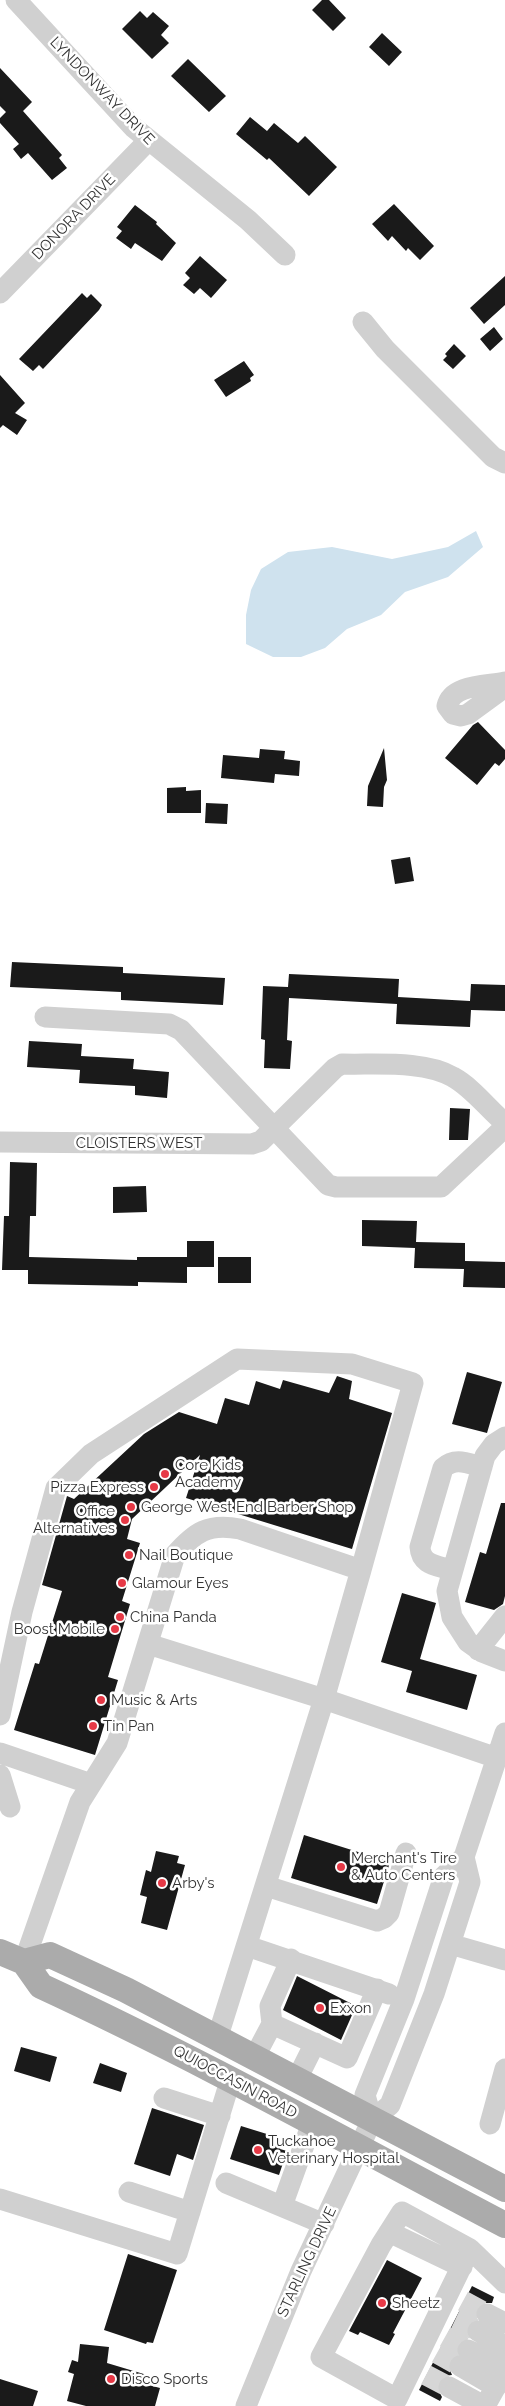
<!DOCTYPE html>
<html>
<head>
<meta charset="utf-8">
<style>
	body { margin:0 }
	canvas { display:block; background:#fff }
</style>
</head>
<body>
<canvas width="505" height="2406"></canvas>
<script>
const ctx = document.querySelector('canvas').getContext('2d');
ctx.lineJoin = 'round';
function fill(path, color) {
  ctx.fillStyle = color;
  ctx.fill(path, 'evenodd');
}
function trace(path, color, width, dash) {
  ctx.strokeStyle = color;
  ctx.lineWidth = width;
  ctx.lineCap = dash ? 'butt' : 'round';
  ctx.setLineDash(dash || []);
  ctx.stroke(path);
}
function label(font, color, halo, rows, align = 'center') {
  ctx.font = font + ' Raleway,sans-serif';
  ctx.lineWidth = 5;
  ctx.setLineDash([]);
  ctx.textBaseline = 'middle';
  ctx.strokeStyle = halo;
  ctx.fillStyle = color;
  for (const [text, x, y, turn = 0] of rows) {
    ctx.save();
    ctx.translate(x, y);
    ctx.rotate((+turn || 0) * Math.PI / 180);
    ctx.textAlign = isNaN(turn) ? turn : align;
    if (halo) ctx.strokeText(text, 0, 0);
    ctx.fillText(text, 0, 0);
    ctx.restore();
  }
}
fill(new Path2D(`
	M476 531 483 547 448 577 405 592 381 615 347 629 325 648 301 657H273L246 644V615L251 590 261 569 288 552 332 547 392 559 448 547Z`), '#cfe2ee');
fill(new Path2D(`
	M322 0H329L346 18 333 31 312 10Z
	M140 11 147 18 153 12 169 26 161 35 169 43 152 59 122 29Z
	M382 33 402 52 389 66 369 47Z
	M188 59 226 96 209 112 171 76Z
	M0 68 32 102 23 111 62 155 59 158 67 168 52 180 28 153 21 159 13 149 19 144 0 123V118L6 112 0 106Z
	M250 117 267 131 274 123 298 143 305 136 337 167 309 196 269 158 267 160 236 134Z
	M394 204 434 246 420 260 408 248 406 251 392 236 388 241 372 224Z
	M135 205 157 222 156 224 176 243 162 261 135 243 131 249 116 238 122 231 117 227Z
	M200 256 227 280 211 298 200 288 194 294 183 285 190 278 185 273Z
	M505 276V305L484 324 470 308Z
	M82 293 87 298 91 294 102 305 99 310 43 369 39 365 33 371 19 359Z
	M494 327 503 339 490 351 480 339Z
	M454 344 466 356 453 369 443 360 447 356 445 354Z
	M244 361 254 375 250 378 251 381 226 397 214 380Z
	M0 375 25 403 15 413 27 420 17 435 3 425 0 428Z
	M478 722 505 750V759L499 766 495 763 477 785 445 758 473 725Z
	M384 748 387 780 384 787 383 807 367 806 368 786Z
	M260 749 285 751 284 759 300 761 299 776 275 774 274 783 221 778 223 755 259 758Z
	M186 787V791L201 790V813H167V788Z
	M206 803 228 804 227 824 205 823Z
	M410 857 414 881 395 884 391 860Z
	M12 962 123 967V973L225 978 223 1005 121 1000V992L10 987Z
	M289 974 399 979 398 997 470 1001 471 984 505 985V1011L471 1010 470 1027 396 1024 397 1004 289 998 287 1040 292 1041 290 1069 264 1068 265 1040 261 1039 263 986 288 987Z
	M29 1041 82 1044 81 1056 134 1059 133 1069 169 1072 167 1098 135 1095V1086L79 1083 80 1070 27 1067Z
	M450 1108 470 1109 468 1140H449Z
	M10 1162 37 1163 36 1216H30L29 1257 137 1260V1257H187V1241H214V1267H187V1283L138 1282V1286L28 1284V1270H2L4 1216H9Z
	M146 1186 147 1212 113 1213V1187Z
	M362 1220 417 1221 416 1242 465 1243V1261L505 1262V1288L463 1287 464 1269 414 1268 415 1248 362 1246Z
	M218 1257H251V1283H218Z
	M467 1372 502 1382 487 1433 452 1424Z
	M337 1376 352 1381 349 1399 392 1413 352 1549 186 1498 200 1455 132 1519 127 1539 140 1543 122 1601 130 1604 108 1677 118 1680 95 1755 14 1730 35 1663 39 1664 62 1591 42 1585 67 1496 74 1499 144 1434 179 1412 217 1424 225 1398 249 1405 256 1381 280 1389 283 1380 329 1393Z
	M501 1503H505V1596L503 1604 494 1610 465 1602 480 1552 486 1554Z
	M402 1593 436 1603 420 1659 477 1675 467 1710 406 1692 412 1671 381 1662Z
	M304 1835 390 1862 377 1904 291 1878Z
	M156 1851 179 1856 177 1863 185 1865 167 1930 141 1923 147 1897 140 1895 146 1870 151 1872Z
	M297 1976 356 2006 341 2040 283 2010Z
	M21 2047 57 2057 50 2082 14 2071Z
	M100 2063 127 2073 121 2092 93 2083Z
	M152 2108 204 2125 193 2160 177 2154 170 2176 134 2164Z
	M241 2126 283 2139 280 2149 287 2151 279 2175 230 2159Z
	M128 2254 177 2270 153 2343 147 2342 146 2344 104 2330Z
	M387 2260 422 2278 393 2333 395 2334 389 2345 360 2332 358 2335 349 2331Z
	M472 2286 494 2297 492 2303H481L476 2308V2319L467 2325V2338L461 2340 457 2344V2354L450 2359 448 2365 452 2375 443 2376 438 2381 437 2388 442 2397 440 2401 419 2390Z
	M80 2344 109 2347 107 2363 147 2375 145 2384 160 2388 155 2406H86L67 2401 74 2374 68 2372 72 2360 78 2362Z
	M0 2379 38 2391 33 2406H0Z`), '#1a1a1a');
trace(new Path2D(`
	M463 2301 487 2314
	M455 2320 478 2331
	M445 2337 468 2350
	M437 2353 460 2366
	M426 2375 449 2387`), '#d6d6d6', 21, [21, 11]);
trace(new Path2D(`
	M16 0 133 127 248 220 285 255
	M0 293 148 141
	M363 322 385 349 493 457 505 463
	M505 682C487 686 452 684 447 706L453 714 461 716 468 714 505 687
	M45 1017 169 1024 181 1030 328 1185 336 1187H441L505 1127
	M0 1142 252 1144 261 1141 335 1068 342 1064C375 1065 424 1060 453 1077 473 1088 488 1109 505 1123
	M505 1437 494 1444 485 1456 447 1591 452 1617 468 1642 482 1652 505 1661
	M451 1570C436 1565 421 1565 420 1547L443 1468C455 1457 467 1463 482 1467
	M148 1644 324 1699 217 2039
	M478 1650 505 1616
	M0 1715 22 1612 56 1488 91 1454 237 1359 352 1364 413 1383 361 1570
	M0 1753 91 1784
	M0 1775 10 1807
	M266 1886 377 1921 384 1918 389 1913 406 1853
	M450 1944 505 1960
	M247 1946 389 1994
	M291 1959 270 2006 272 2024 347 2058 377 1989
	M24 1962 80 1802 117 1743 175 1555C195 1532 208 1523 240 1529L361 1570 324 1699 497 1758
	M254 2058 272 2024
	M296 2081 315 2043
	M164 2098 220 2116
	M372 2120 365 2095 404 1999 444 1876 464 1857 505 1733
	M490 2124 505 2069
	M226 2183 324 2224
	M129 2192 190 2212
	M0 2199 177 2254 231 2078
	M282 2206 312 2123
	M402 2212 470 2249 397 2399 321 2357 381 2245Z
	M389 2232 462 2267
	M470 2249 505 2283
	M487 2314 505 2323
	M478 2331 505 2346
	M468 2350 503 2366
	M460 2366 496 2387
	M449 2387 484 2406
	M246 2406 301 2271 372 2120 390 2105 434 1994 470 1882 464 1857
	M485 2406 499 2381 505 2359`), '#d0d0d0', 21);
trace(new Path2D(`
	M0 1952 24 1962 41 1986C199 2059 351 2144 505 2225
	M24 1962 50 1955 126 1990 505 2189`), '#ababab', 26);
for (const [x, y, r, color] of [
	[165,1474,5,"#e63946"],
	[154,1487,5,"#e63946"],
	[131,1507,5,"#e63946"],
	[125,1520,5,"#e63946"],
	[129,1555,5,"#e63946"],
	[122,1583,5,"#e63946"],
	[120,1617,5,"#e63946"],
	[115,1629,5,"#e63946"],
	[101,1700,5,"#e63946"],
	[93,1726,5,"#e63946"],
	[341,1867,5,"#e63946"],
	[162,1883,5,"#e63946"],
	[320,2008,5,"#e63946"],
	[258,2150,5,"#e63946"],
	[382,2303,5,"#e63946"],
	[111,2379,5,"#e63946"]
]) {
  const dot = new Path2D();
  dot.arc(x, y, r, 0, 2 * Math.PI);
  ctx.fillStyle = color;
  ctx.fill(dot);
  trace(dot, '#fff', 2);
}
label('15px', '#333', '#fff', [
	["LYNDONWAY DRIVE",102,91,46],
	["DONORA DRIVE",74,217,-46],
	["CLOISTERS WEST",139,1143],
	["QUIOCCASIN ROAD",235,2082,28],
	["STARLING DRIVE",307,2262,-65]
]);
label('15px', '#333', '#fff', [
	["Core Kids",175,1465],
	["Academy",175,1482],
	["Pizza Express",144,1487,"right"],
	["George West End Barber Shop",141,1507],
	["Office",115,1511,"right"],
	["Alternatives",115,1528,"right"],
	["Nail Boutique",139,1555],
	["Glamour Eyes",132,1583],
	["China Panda",130,1617],
	["Boost Mobile",105,1629,"right"],
	["Music & Arts",111,1700],
	["Tin Pan",103,1726],
	["Merchant's Tire",351,1858],
	["& Auto Centers",351,1875],
	["Arby's",172,1883],
	["Exxon",330,2008],
	["Tuckahoe",268,2141],
	["Veterinary Hospital",268,2158],
	["Sheetz",392,2303],
	["Disco Sports",121,2379]
], 'left');
</script>
</body>
</html>
